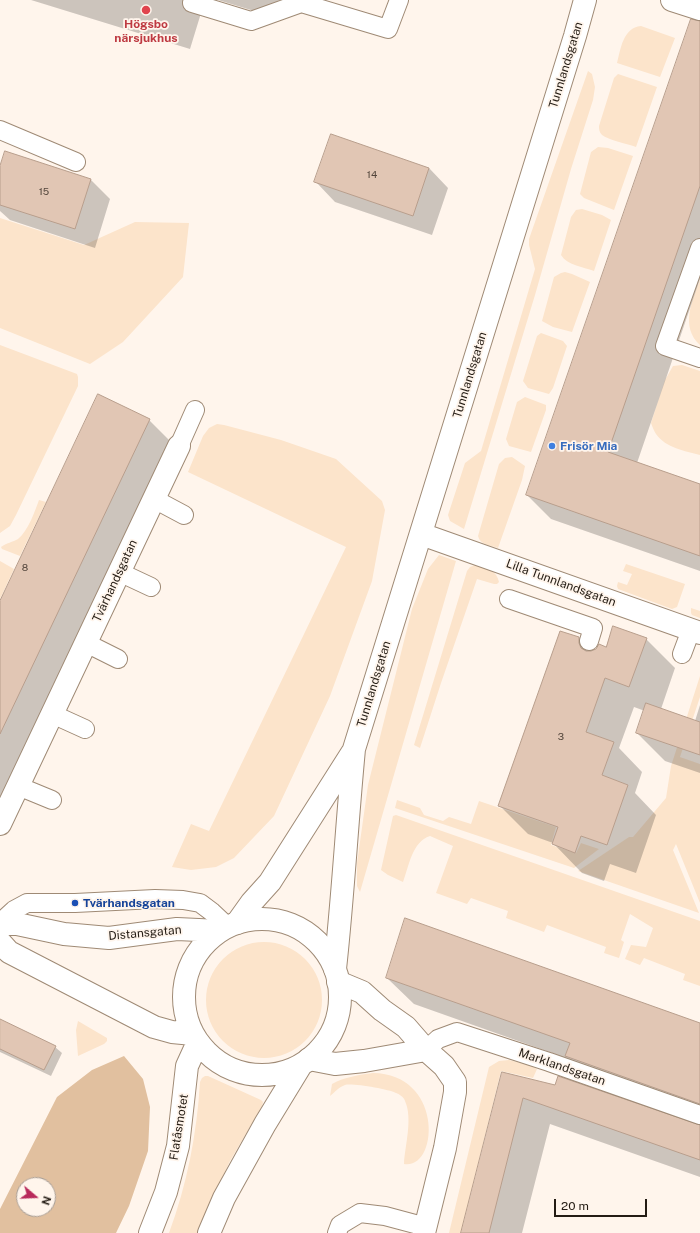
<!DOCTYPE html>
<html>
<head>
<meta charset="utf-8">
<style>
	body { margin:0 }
	#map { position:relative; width:700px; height:1233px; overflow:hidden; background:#fff5ec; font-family:"Public Sans",sans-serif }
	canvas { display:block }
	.north { position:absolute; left:16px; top:1177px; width:40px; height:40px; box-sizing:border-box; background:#fff5ec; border:1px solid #a79e96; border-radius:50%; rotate:109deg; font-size:11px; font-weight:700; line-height:16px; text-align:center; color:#241c14 }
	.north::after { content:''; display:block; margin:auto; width:14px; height:18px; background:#b82a5b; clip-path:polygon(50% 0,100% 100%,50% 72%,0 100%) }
	.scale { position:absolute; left:554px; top:1199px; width:93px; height:18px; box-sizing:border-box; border:2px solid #241c14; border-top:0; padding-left:5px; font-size:12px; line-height:14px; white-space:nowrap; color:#241c14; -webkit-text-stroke:3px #fff5ec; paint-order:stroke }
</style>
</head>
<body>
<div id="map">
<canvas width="700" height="1233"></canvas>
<div class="north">N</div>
<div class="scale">20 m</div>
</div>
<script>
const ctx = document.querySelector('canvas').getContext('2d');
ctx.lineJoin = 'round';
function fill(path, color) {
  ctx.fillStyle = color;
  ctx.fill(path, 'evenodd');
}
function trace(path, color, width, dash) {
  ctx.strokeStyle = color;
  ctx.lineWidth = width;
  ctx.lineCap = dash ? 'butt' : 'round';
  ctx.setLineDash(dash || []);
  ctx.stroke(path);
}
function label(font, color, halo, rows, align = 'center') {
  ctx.font = font + ' "Public Sans",sans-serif';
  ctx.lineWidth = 3.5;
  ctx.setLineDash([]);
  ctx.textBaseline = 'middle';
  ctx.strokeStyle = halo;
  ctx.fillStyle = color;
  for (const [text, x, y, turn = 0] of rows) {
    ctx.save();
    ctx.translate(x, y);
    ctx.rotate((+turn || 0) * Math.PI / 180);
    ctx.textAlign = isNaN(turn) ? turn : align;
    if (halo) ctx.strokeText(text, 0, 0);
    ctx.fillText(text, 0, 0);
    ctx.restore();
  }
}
fill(new Path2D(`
	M641 26 675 38 660 77 617 63C621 48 623 28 641 26Z
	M588 71 592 74 595 87 593 100 571 169 535 295 464 529 450 521 448 515 465 463 481 451 535 269 529 245V239Z
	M618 74 657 87 636 147C628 144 608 140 602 135 599 132 599 129 599 126L614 78Z
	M598 147 608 148 633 156 614 210 584 198 580 194 591 152Z
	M582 209 602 215 611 220 594 271C583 267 567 265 561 255L571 217 576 210Z
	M0 218 84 245 135 222 189 223 183 277 123 342 90 364 0 328Z
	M565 272 572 274 590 282 572 332 553 327 542 321 554 277 561 273Z
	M700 280V345C680 327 692 301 700 280Z
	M541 333 563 341 567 346 553 388 549 394 528 388 523 381 537 336Z
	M0 345 77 374 78 377V386L16 515 10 526 0 533Z
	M682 365 700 371V455C685 451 666 448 656 434 654 431 652 426 651 423L665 380 673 366Z
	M525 397 546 405V410L531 452 509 446 506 439 517 402Z
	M217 424 224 425 281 440 336 459 382 501 385 510 372 581 330 696 274 816 234 858 216 867 191 870 172 867 191 824 209 831 346 547 188 472 203 436 209 428Z
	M512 457 525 466 522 480 498 548C490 545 480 545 478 536L499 464 505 458Z
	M39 500 46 502 20 556 2 549 1 547C6 543 13 542 18 539 28 531 35 511 39 500Z
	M439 555 456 561 360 892 357 886V863L368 785 412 609 428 569Z
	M0 561 14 569 0 599Z
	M626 564 685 584 677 607 672 609 618 589 617 586 618 582 627 585 632 574 623 571Z
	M475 565C486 566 497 571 499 582L497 584H494L477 579 441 683 420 748 414 745 467 571 470 567Z
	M691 608 700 611V618L692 615 691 613Z
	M700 676V697L680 757 700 764V903L676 844 673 850 699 913 578 871 629 837H633L666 798 671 766Z
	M397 800 420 808 424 815 443 821 449 817 471 824 479 801 556 827 551 845 576 853 581 843 599 849 574 868 395 808Z
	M396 815 700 921V986L683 980 685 974 644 958 640 965 625 959 631 945 646 947 653 928 630 914 621 940 624 942 619 958 604 953 606 947 547 925 544 932 506 918 508 911 471 898 467 904 436 893 453 846 430 836C412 842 409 866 403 882L388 875 381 870 393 816Z
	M206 1000a58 58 0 1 1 116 0a58 58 0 1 1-116 0Z
	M78 1021 107 1038V1041L104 1044 78 1056 76 1030Z
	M509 1060 529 1065 537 1069 533 1078 501 1071 461 1233H449L489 1067 499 1061Z
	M373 1073C444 1074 439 1170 404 1164 405 1145 413 1119 405 1101 404 1097 399 1094 396 1093 388 1089 352 1083 345 1085 339 1087 335 1092 330 1096L332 1084C345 1077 358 1075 373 1073Z
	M205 1076H208L261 1100 263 1102 262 1106 230 1161 206 1212 198 1233H169C187 1185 197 1133 200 1082L202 1078Z`), '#fce4cb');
fill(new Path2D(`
	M124 1056 143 1079 150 1107 148 1151 129 1206 116 1233H0V1209L57 1097 92 1070ZM24 1185H48V1209H24Z`), '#e1c09f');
fill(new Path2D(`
	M31 0H205L190 49Z
	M218 0H279L274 17Z
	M700 51V279L637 463 700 485V571L551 519 527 495Z
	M429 168 448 188 432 235 335 202 316 182Z
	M0 169 91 180 110 199 95 248 10 220 0 211Z
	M149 420 179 450 0 827V604Z
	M579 638 592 652 646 639 675 668 661 709 695 721 700 705V773L665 761 637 733 645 711 634 707 619 748 642 772 635 793 656 815 636 873 610 864 604 881 582 873 553 843 528 834 499 805Z
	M387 978 700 1024V1121L593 1083 569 1059 414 1004Z
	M0 1020 55 1047 62 1053 51 1076 0 1052Z
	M502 1073 700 1126V1177L550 1124 522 1233H462Z`), '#0003');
const building = new Path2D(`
	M691 19 700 21V186L608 452 700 484V556L526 495Z
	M331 134 429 168 413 216 314 182Z
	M5 151 91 179 75 229 0 205V166Z
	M98 394 150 419 0 734V601Z
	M613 626 647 638 629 687 605 678 586 732 614 742 602 775 628 785 607 845 581 836 575 853 552 844 558 827 498 806 560 631 579 637V643L581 648 586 651H591L596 649 599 644 606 647Z
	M646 703 700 722V755L636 733Z
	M405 918 700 1023V1104L565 1056 570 1043 386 978Z
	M0 1019 56 1046 44 1070 0 1049Z
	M502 1072 555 1085 558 1076 700 1125V1160L523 1098 489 1233H461Z`);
fill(building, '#e1c6b4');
trace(building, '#b89e8c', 1);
const lane = new Path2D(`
	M192 3 251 21 301 3 388 29 399 0
	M0 130 76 162
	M700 248 665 346 700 358
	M179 446 195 410
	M154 499 184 515
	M119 572 151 587
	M509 599 593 628 589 641
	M86 643 118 659
	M682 654 691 630
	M52 714 85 729
	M18 786 52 800
	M0 923 14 910 27 903H75L155 899 183 900 200 903 212 912 228 927
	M426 1050 438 1039 457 1032 549 1062 700 1115
	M337 1233 340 1225 360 1213 385 1216 426 1227`);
const street = new Path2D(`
	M672 0 700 9
	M421 534 700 633
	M0 824 179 446
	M237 923 252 902 270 882 352 753
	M335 969C343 896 347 822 354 749L575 36 585 0
	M338 982 362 992 382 1010 406 1027 426 1050 444 1066 455 1082V1092L445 1148 424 1233
	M309 1059 335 1064 364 1061 426 1050`);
const secondary = new Path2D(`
	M184 997a78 78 0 1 1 156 0a78 78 0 1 1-156 0Z
	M0 924H17L64 934 109 938 177 929 220 931
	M0 942 9 952 154 1027 172 1032 193 1034
	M150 1233 166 1192 178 1146 187 1066 198 1042
	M209 1233 224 1198 265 1124 301 1065`);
trace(lane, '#9f8a75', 20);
trace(street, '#9f8a75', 24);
trace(secondary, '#9f8a75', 24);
trace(lane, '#fff', 18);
trace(street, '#fff', 22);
trace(secondary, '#fff', 22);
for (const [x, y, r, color] of [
	[146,10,5,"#e0444e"],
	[552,446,4,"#3f7fe0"],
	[75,903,4,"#1a4fb4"]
]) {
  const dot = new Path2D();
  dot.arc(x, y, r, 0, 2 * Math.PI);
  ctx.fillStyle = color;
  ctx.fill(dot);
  trace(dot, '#fff5ec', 1.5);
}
label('10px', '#53463c', null, [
	["14",372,175],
	["15",44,192],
	["8",25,568],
	["3",561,737]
]);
label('bold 12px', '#be3a42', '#fff5ec', [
	["Högsbo",146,24],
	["närsjukhus",146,38]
]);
label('12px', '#241c14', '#fff5ec', [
	["Tunnlandsgatan",566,65,-73],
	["Tunnlandsgatan",470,375,-73],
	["Tvärhandsgatan",115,581,-65],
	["Lilla Tunnlandsgatan",561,583,20],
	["Tunnlandsgatan",374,684,-73],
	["Distansgatan",145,933,-5],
	["Marklandsgatan",562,1067,19],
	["Flatåsmotet",179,1127,-81]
]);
label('bold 12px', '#366cbe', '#fff5ec', [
	["Frisör Mia",560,446]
], 'left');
label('bold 12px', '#164399', '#fff5ec', [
	["Tvärhandsgatan",83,903]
], 'left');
</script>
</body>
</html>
